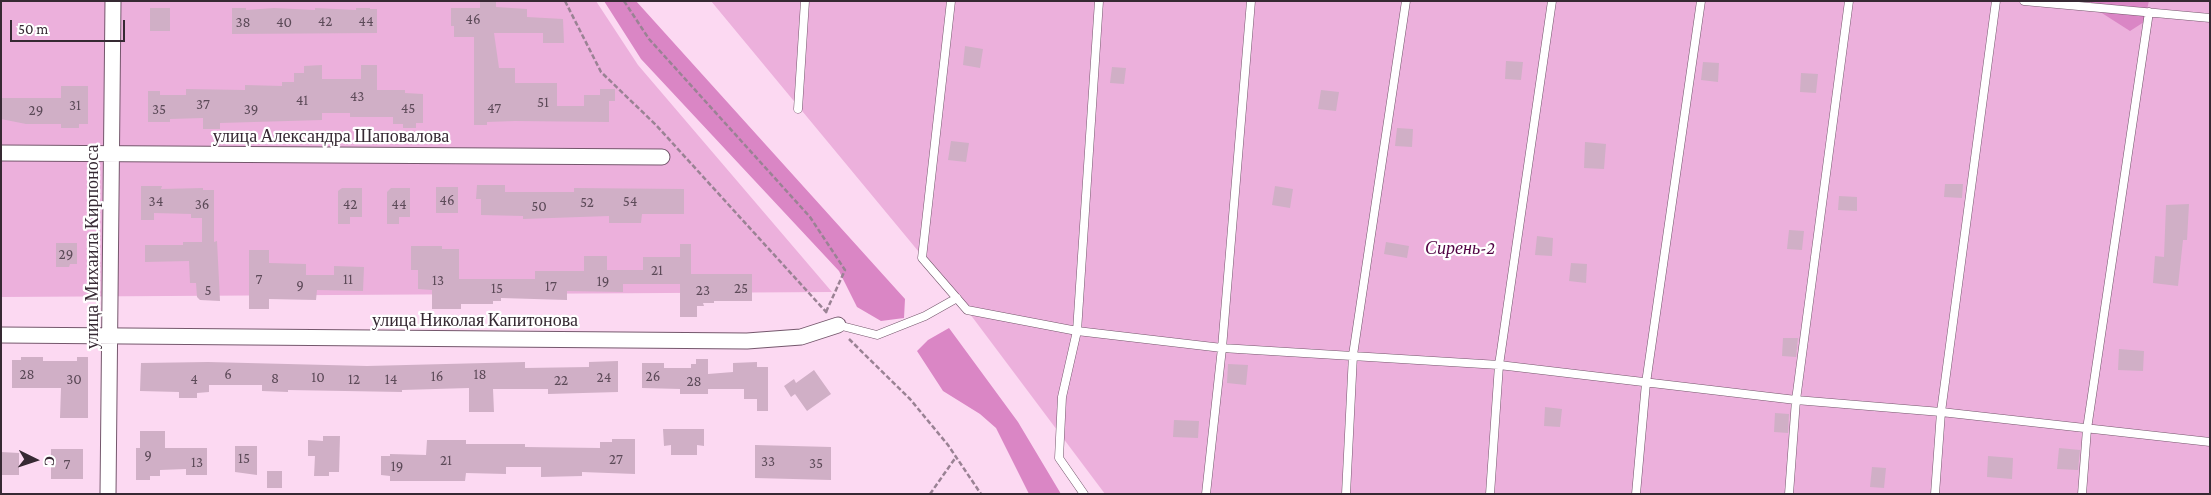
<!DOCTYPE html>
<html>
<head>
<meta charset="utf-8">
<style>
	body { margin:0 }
	#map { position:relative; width:2211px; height:495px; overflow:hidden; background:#fcd9f2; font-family:"Crimson Pro",serif }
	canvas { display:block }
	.frame { position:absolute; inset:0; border:2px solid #362933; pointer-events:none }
	.north { position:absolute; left:10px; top:435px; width:50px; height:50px; -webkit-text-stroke:4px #fff; paint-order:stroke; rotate:94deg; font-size:14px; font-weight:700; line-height:20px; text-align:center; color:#362933 }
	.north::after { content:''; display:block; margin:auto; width:18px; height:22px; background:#362933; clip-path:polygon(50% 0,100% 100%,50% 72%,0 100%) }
	.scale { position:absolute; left:10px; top:20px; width:115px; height:22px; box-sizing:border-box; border:2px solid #362933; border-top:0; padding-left:6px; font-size:15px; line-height:18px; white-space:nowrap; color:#362933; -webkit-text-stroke:4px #fff; paint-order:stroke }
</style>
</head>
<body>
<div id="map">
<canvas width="2211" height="495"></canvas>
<div class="frame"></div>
<div class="north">С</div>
<div class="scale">50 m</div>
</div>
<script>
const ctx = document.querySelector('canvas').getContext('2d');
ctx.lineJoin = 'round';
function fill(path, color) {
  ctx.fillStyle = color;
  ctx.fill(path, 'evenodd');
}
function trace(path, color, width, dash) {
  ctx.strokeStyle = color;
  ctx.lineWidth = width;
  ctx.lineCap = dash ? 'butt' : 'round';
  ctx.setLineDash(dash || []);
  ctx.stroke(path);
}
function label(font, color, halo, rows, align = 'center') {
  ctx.font = font + ' "Crimson Pro",serif';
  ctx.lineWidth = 4.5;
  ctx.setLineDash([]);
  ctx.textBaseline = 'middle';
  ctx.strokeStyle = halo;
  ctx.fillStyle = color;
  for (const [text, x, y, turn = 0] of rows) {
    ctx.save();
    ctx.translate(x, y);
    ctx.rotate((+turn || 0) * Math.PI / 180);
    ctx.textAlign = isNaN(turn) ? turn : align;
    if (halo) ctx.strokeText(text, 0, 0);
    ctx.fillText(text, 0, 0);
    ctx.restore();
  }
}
fill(new Path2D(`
	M1 1H596L638 65 832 292 1 297Z
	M711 1H2210V494H1105L967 310Z`), '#ecb0dc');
fill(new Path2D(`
	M604 1H636L905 299 904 318 881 321 857 307 839 271 641 59Z
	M2090 1H2149L2144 22 2130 31 2094 8Z
	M949 328 1018 422 1061 494H1029L996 428 980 414 943 391 917 351 928 340Z`), '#da86c5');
fill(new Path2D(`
	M480 1H496V7L527 9V17L563 19 564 43H543V33H494L499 68H515V83H557V106H584V95H600V89H615V101H609V122L515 121 487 122V125H474V37H454V26H451V8H480Z
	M150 8H170V31H150Z
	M232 8H246V10L274 8 315 10V8L356 10V8H370V9H377V33L232 34Z
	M965 46 983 49 980 68 963 65Z
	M1506 61 1523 62 1521 80 1505 79Z
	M1703 62 1719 63 1718 82 1701 80Z
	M322 65V79H361V65H377V90H405V93L423 94V123H416V128H403V124H393V117H350V113H322V120L220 123V129H203V118L170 119V122H148V91H160V95H186V89L245 90V85L282 86V82H294V73H304V66Z
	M1112 67 1126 68 1124 84 1110 83Z
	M1801 73 1818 74 1816 93 1800 92Z
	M61 86H88V124H79V128H61V124H26L1 119V98H61Z
	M1321 90 1339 92 1336 111 1318 109Z
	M1397 128 1413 129 1412 147 1395 146Z
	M951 141 969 143 966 162 948 160Z
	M1585 142 1606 144 1604 169 1584 168Z
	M1945 184H1963L1962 198 1944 197Z
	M477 185H505V192H574V188L684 189V214H642L641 223H609V216L523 219V216L481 215V199H476Z
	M141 186H162L161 189 203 188V190H214V242L217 241 220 301 200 300 197 297 196 283H190L189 261 145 262V245H183V242H202V218H191V214L154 213V220H141Z
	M1275 186 1293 189 1290 208 1272 205Z
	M436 187H458V213H436Z
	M342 188H362V217H350V224H338V191Z
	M391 188H410V217H399V224H387V192Z
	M1839 196 1857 197V211L1838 210Z
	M2189 204 2187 240H2183L2178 286 2153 283 2155 256 2164 257 2166 205Z
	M1789 230 1804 231 1802 250 1787 249Z
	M1537 236 1553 238 1552 256 1535 255Z
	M1386 242 1409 246 1407 258 1384 254Z
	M56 243H77V264H70L69 267H56Z
	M680 244H691V274H752V301H714V303H703L704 306H697V317H680V284H623V292L567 291V300L501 298V301H493V304H461V309H432V290L418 289V270H411V246H442V249H459V279H535V271H584V256H607V270H643V257H680Z
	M249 250H269V263L306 264V275H334V266L364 267 363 291 317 290 316 300 269 299V309H249Z
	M1571 263 1587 264 1586 283 1569 281Z
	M1783 338H1798L1796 357 1782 356Z
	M2119 349 2144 351 2143 371 2118 370Z
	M21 357H43V361H77V357H88V418H60L61 388H12V360H21Z
	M696 359H708V374L733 372V363L757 362V367H768V411H757V399H744V389H708V394H680V389L642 388V363H664V368H691V364H696Z
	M618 361V392L548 394V389H493L494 412H469V388L402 390V392L288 390V392L262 391V385H209V392L197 393V398H179V392L140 391 141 363 208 362 367 366 525 362V368L589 367V362Z
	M1228 364 1248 365 1246 385 1227 383Z
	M814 370 831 394 807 411 795 394 791 397 784 386 794 379 796 383Z
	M1545 407 1562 409 1560 427 1544 426Z
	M1775 413 1789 414 1788 433 1774 432Z
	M1174 420 1199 421 1198 438 1173 437Z
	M663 429H704V446L697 445V455H671V445L664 446Z
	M140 431H165V448H207V475H186V469L160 470V476H150V480H136V448H140Z
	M323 436H340L339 472H329V476H314L315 456H308V440L323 441Z
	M612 439H635V474L582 472V476L541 477V467H506V474L466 473 465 481H390V476L381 475V456H390V454L426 455 427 440H466V444H525V447L600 448V442H612Z
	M755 445 831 447V480L755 478Z
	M235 446H257V475L235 472Z
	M2059 448 2080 450 2078 470 2057 469Z
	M51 449H83V479H51Z
	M1 452 19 453V475H1Z
	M1988 456 2013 458 2012 479 1987 477Z
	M1872 467 1886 468 1884 488 1870 487Z
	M267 471H282V488H267Z`), '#d0afc6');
const service = new Path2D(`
	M951 1 922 258 967 310 1077 331 1222 348 1499 365 1796 400 1941 412 2210 442
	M2024 1 2210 18
	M798 109 805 1
	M838 325 877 335 925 316 957 298
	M1084 494 1059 458 1062 397 1077 331 1099 1
	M1206 494 1222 348 1251 1
	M1346 494 1353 355 1406 1
	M1490 494 1499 365 1552 1
	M1636 494 1646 383 1701 1
	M1789 494 1796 400 1849 1
	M1935 494 1941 412 1996 1
	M2082 494 2087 429 2149 12`);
const minor = new Path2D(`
	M1 153 662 157
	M1 335 747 341 801 337 838 325
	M108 494 113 1`);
trace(service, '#74576c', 9);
trace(minor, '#74576c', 17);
trace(new Path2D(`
	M565 1 601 72 656 125 828 314
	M624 1 649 39 810 217 845 270 826 312
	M849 339 910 399 948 445 981 494
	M930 494 956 457`), '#9a8294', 2.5, [5, 2.5]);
trace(service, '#fff', 8);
trace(minor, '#fff', 15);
label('15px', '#5c4a58', null, [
	["46",473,19],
	["42",325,21],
	["44",366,21],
	["38",243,22],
	["40",284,22],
	["43",357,96],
	["41",302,100],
	["51",543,102],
	["37",203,104],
	["31",75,105],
	["45",408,108],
	["47",494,108],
	["35",159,109],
	["39",251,109],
	["29",36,110],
	["46",447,200],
	["34",156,201],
	["54",630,201],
	["52",587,202],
	["36",202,204],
	["42",350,204],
	["44",399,204],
	["50",539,206],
	["29",66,254],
	["21",657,270],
	["7",259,279],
	["11",348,279],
	["13",438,280],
	["19",603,281],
	["9",300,285],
	["17",551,286],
	["15",497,288],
	["25",741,288],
	["5",208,290],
	["23",703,290],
	["28",27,374],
	["6",228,374],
	["18",480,374],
	["16",437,376],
	["26",653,376],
	["10",318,377],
	["24",604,377],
	["8",275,378],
	["30",74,379],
	["4",194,379],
	["12",354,379],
	["14",391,379],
	["22",561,380],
	["28",694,381],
	["9",148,455],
	["15",244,458],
	["27",616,459],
	["21",446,460],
	["33",768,461],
	["13",197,462],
	["35",816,463],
	["7",67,464],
	["19",397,466]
]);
label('18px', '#362933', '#fff', [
	["улица Александра Шаповалова",331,136],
	["улица Михаила Кирпоноса",92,247,-90],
	["улица Николая Капитонова",475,320]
]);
label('italic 18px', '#510444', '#fff', [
	["Сирень-2",1460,248]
]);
</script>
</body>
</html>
